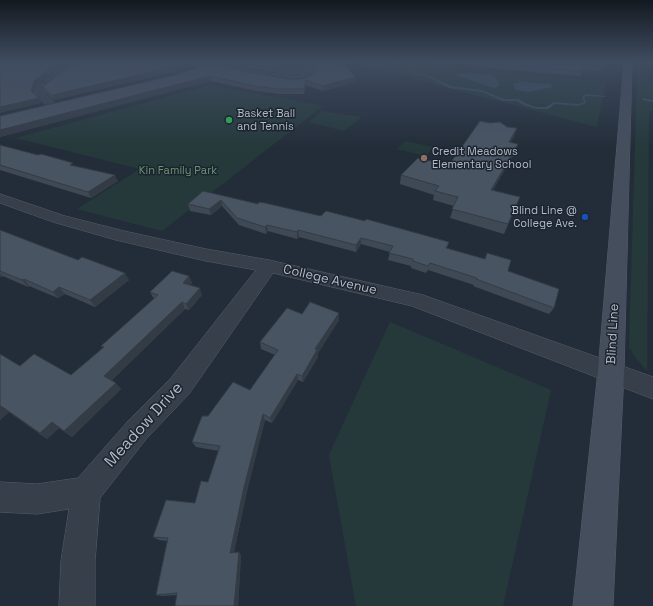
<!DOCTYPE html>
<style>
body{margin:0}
canvas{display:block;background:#232d3a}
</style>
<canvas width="653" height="606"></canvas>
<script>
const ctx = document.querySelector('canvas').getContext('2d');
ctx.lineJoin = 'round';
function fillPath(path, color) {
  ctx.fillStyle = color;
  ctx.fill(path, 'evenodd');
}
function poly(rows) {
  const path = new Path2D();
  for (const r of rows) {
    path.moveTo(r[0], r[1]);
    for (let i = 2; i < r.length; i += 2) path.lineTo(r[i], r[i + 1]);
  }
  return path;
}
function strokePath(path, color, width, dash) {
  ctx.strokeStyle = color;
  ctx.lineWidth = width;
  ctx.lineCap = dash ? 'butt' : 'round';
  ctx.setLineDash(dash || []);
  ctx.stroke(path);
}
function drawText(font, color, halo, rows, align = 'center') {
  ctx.font = font + ' "Space Grotesk",sans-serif';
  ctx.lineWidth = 3;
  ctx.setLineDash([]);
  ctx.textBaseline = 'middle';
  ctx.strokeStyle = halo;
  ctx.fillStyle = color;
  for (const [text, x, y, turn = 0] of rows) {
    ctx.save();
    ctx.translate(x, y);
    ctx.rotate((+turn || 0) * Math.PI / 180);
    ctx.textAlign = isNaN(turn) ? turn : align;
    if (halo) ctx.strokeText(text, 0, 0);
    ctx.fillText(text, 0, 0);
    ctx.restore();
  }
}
const green = poly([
 [355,62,426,62,425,63,468,72,606,81,597,127,372,68],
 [462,73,491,75,498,80,499,86,495,88,484,85,455,75],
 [639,62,645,62,648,82,653,83,653,111,649,111,647,371,636,358,629,347,637,80],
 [210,85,323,106,162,231,77,209,140,169,16,138],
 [322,111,362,117,344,131,309,122],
 [405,141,433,147,426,156,397,149],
 [390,322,551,390,503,606,356,606,329,455]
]);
const water = poly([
 [462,73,491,75,498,80,499,86,495,88,484,85,455,75],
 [520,82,549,84,553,87,529,92,515,90,513,84]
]);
const stream = poly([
 [392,62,394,62,408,67,417,73,430,76,451,86,482,90,504,99,519,99,525,103,536,107,546,107,554,102,578,104,584,102,582,97,586,94,606,96,605,97,587,96,584,97,586,103,578,106,555,104,548,109,536,109,523,105,517,101,503,101,482,92,449,88,428,77,415,74,406,67,392,62],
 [643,98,653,100,653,102,642,100,643,98]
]);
const street = poly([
 [81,62,91,62,62,76,44,90,45,94,57,105,55,107,49,107,37,97,35,95,37,87,56,72,81,62],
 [185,62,201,62,273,74,287,70,298,69,312,71,315,75,307,81,293,83,189,64,185,62],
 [298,73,306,75,293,77,283,76,298,73],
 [512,62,541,62,590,66,594,65,594,62,602,62,602,67,601,69,590,70,516,64,512,62],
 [0,194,65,216,124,231,206,249,269,260,423,295,653,377,653,399,412,306,273,273,189,394,147,438,100,498,95,561,95,606,59,606,61,561,69,509,37,514,0,512,0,482,37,484,78,478,129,420,171,378,256,270,206,261,116,240,53,222,0,203,0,194]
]);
const secondary = poly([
 [624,62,632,62,624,371,613,606,573,606,598,371,624,62]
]);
const wall = poly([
 [212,62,332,62,355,82,323,91,306,85,304,94,279,94,256,91,211,81,0,137,0,116,179,74,292,80,307,78,314,72,312,70,298,68,287,69,273,72],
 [454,62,526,62,582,71,580,76,481,67],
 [557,62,581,62,580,64],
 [190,66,174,72,54,100,46,93,44,88],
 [514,137,510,142,518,144,515,152,493,190,520,197,504,234,450,218,454,206,433,200,434,195,400,184,401,175,449,165],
 [0,145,74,166,118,181,91,198,0,170],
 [203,191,258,204,449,242,447,248,508,271,554,308,549,314,473,286,474,285,428,270,426,273,411,268,411,266,388,260,390,252,361,244,356,252,299,237,297,239,268,231,266,234,239,225,222,206,211,215,190,211,188,204],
 [0,230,129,280,95,307,65,294,58,298,29,286,28,287,3,276,2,277,0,276],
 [189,276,192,283,190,285,202,295,189,310,185,309,112,380,121,389,72,437,59,428,47,439,9,412,0,420,0,354,20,366,71,375,103,348,101,346,154,299,150,292],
 [302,314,339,320,318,353,318,357,303,382,298,380,272,423,265,420,247,491,234,552,241,555,238,606,175,606,177,595,162,596,156,595,167,541,159,540,153,537,195,503,208,482,219,451,196,447,192,442,208,416,250,390,275,355,261,349,260,342]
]);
const shadedWall = poly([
 [65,62,78,62,55,71,36,86,34,96,31,91,34,81,53,66],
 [187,62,190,62,190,66,174,72,54,100,52,95],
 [298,63,298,68,287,69,273,72,272,68,286,64],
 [210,76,211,81,0,137,0,130],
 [355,77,355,82,323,91,323,86],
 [306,80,306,85,304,94,304,89],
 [39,98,42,103,0,113,0,107],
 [517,128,514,137,506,150,509,142],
 [518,144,515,152,488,199,491,190],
 [115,175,118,181,91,198,88,192],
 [221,200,222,206,211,215,209,209],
 [267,225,268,231,266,234,265,227],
 [298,230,299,237,297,239,297,232],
 [361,238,361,244,356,252,356,245],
 [0,273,3,276,2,277,0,275],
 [125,273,129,280,95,307,90,300],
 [189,276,192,283,185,290,183,283],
 [24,279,29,286,28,287,22,280],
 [59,287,65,294,58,298,53,292],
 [200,288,202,295,189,310,186,304],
 [182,302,185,309,110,382,104,376],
 [339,313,339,320,318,353,318,357,303,382,302,376,315,349],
 [297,374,298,380,272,423,270,418],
 [116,383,121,389,72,437,64,431],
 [0,406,1,406,9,412,0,420],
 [263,414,265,420,247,491,233,556,230,553,244,487],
 [52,422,59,428,47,439,40,433],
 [239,552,241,555,238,606,234,606]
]);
const building = poly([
 [0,62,65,62,53,66,34,81,31,91,39,98,0,107,0,62],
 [83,62,188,62,172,67,52,95,44,88,43,86,61,73,83,62],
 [236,62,332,62,346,65,355,77,323,86,306,80,304,89,278,89,255,86,210,76,0,130,0,116,179,74,206,64,292,80,307,78,316,71,312,65,298,63,286,64,272,68,236,62],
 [478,62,526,62,580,66,582,71,478,62],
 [480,121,490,123,500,122,507,127,517,128,509,142,518,144,491,190,520,197,508,224,452,209,458,197,435,191,439,186,401,175,418,158,449,165,480,121],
 [0,145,38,155,41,154,73,163,70,165,115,175,88,192,0,165,0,145],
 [203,191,258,204,259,202,265,203,321,216,326,211,365,221,366,219,449,242,446,248,485,259,487,253,511,260,508,271,559,289,554,308,476,279,477,278,430,263,428,266,413,261,413,259,389,253,393,246,361,238,356,245,298,230,297,232,267,225,265,227,237,218,221,200,209,209,188,204,203,191],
 [0,230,78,260,82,257,125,273,90,300,59,287,53,292,24,279,22,280,0,271,0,230],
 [172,271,189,276,183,283,200,288,186,304,182,302,104,376,116,383,64,431,52,422,40,433,1,406,0,406,0,354,20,366,34,354,71,375,104,347,101,346,158,295,150,292,172,271],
 [310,302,339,313,315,349,317,350,302,376,297,374,270,418,263,414,244,487,230,553,239,552,234,606,175,606,177,593,156,595,168,538,153,537,166,500,195,503,201,481,208,482,220,446,192,442,202,416,208,416,233,382,250,390,278,350,260,342,287,308,302,314,310,302]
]);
const markers = [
 [229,120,4,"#2e9e5b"],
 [424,158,4,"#8d6e63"],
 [585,217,4,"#1a4fb4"]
];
const farPoinames = [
 ["Basket Ball",237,114],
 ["and Tennis",237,127],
 ["Credit Meadows",432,152],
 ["Elementary School",432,165],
 ["Blind Line @",577,211,"right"],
 ["College Ave.",577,224,"right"]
];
const farParknames = [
 ["Kin Family Park",178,171]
];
const streetNames = [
 ["College Avenue",330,280,13],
 ["Blind Line",613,334,-87]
];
const nearStreetnames = [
 ["Meadow Drive",144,425,-48]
];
fillPath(green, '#25393b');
fillPath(water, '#394b63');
fillPath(stream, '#394b63');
strokePath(street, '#555d68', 1);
strokePath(secondary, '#555d68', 1);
fillPath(street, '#373f4a');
fillPath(secondary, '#454e5d');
fillPath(wall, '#3f4855');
fillPath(shadedWall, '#333b45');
fillPath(building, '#495463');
strokePath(building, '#333b45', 1);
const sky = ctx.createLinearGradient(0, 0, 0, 147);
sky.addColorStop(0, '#131920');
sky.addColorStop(0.42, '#3f4c60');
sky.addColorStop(1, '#3f4c6000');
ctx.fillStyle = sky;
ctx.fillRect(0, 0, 653, 147);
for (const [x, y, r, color] of markers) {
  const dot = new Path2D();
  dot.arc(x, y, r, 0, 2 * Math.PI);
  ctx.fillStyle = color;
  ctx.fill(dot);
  strokePath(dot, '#1c242f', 1.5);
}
drawText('11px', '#b2bac6', '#1c242f', farPoinames, 'left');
drawText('11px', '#6a9673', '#1c242f', farParknames);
drawText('13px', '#b2bac6', '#1c242f', streetNames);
drawText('16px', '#b2bac6', '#1c242f', nearStreetnames);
</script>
